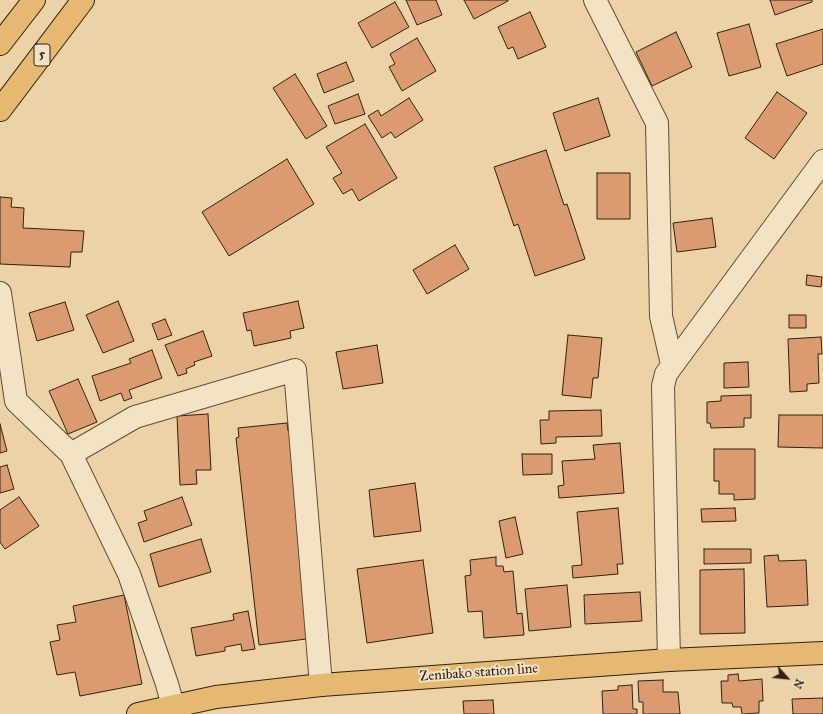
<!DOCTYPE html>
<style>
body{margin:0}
#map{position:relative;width:823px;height:714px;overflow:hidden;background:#edd2a5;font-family:"IM FELL Great Primer",serif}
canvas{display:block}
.north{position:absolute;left:767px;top:658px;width:40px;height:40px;-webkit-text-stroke:3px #f3e2c4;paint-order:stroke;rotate:117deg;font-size:11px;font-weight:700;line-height:16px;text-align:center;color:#322114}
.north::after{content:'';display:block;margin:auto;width:14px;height:18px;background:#322114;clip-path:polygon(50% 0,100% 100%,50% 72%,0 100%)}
</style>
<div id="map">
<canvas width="823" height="714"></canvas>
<div class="north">N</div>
</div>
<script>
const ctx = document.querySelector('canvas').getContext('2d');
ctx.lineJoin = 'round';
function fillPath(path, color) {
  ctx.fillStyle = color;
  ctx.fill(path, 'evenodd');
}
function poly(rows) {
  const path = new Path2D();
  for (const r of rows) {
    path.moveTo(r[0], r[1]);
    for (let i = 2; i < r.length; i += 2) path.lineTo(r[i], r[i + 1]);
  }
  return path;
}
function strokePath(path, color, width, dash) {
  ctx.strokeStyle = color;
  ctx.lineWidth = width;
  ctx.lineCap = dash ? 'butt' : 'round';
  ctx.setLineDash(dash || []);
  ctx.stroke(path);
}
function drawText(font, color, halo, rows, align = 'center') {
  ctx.font = font + ' "IM FELL Great Primer",serif';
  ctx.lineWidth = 4;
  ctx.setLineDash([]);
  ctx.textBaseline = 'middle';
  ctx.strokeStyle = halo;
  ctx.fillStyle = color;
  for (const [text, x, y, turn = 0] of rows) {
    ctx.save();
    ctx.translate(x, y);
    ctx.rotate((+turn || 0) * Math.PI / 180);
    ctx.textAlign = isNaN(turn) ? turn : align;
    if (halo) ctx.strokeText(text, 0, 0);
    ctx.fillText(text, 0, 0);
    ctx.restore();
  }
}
const building = poly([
 [406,0,436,0,442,15,417,25,406,0],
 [464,0,508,0,508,1,474,19,464,0],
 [770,0,812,0,812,2,775,15,770,0],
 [395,2,409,27,372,48,358,23,395,2],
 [530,12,546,47,518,59,513,47,508,49,498,27,530,12],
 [749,24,761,67,729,76,717,33,749,24],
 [823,29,823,64,787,76,776,44,823,29],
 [676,32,692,67,652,86,636,52,676,32],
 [417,38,436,71,402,91,389,67,395,64,390,54,417,38],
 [346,62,354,81,324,93,317,74,346,62],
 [295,74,327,126,306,139,273,88,295,74],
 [777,92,807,113,774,159,745,138,777,92],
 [358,94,365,114,335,124,328,106,358,94],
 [409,98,423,120,395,138,391,132,382,138,368,116,378,110,381,116,409,98],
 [598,98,610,136,565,151,553,113,598,98],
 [365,124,397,178,359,201,352,189,343,194,333,178,342,173,326,147,365,124],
 [546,150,564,205,567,204,585,259,535,276,518,224,514,226,494,167,546,150],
 [287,159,314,204,229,256,202,212,287,159],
 [597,173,630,173,630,219,597,219,597,173],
 [0,197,12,198,11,207,24,208,23,228,84,231,82,252,71,252,70,267,0,264,0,197],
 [712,218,716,247,677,252,673,223,712,218],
 [455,245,469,269,427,294,413,270,455,245],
 [807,275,822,277,821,287,806,285,807,275],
 [118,301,134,341,103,353,86,315,118,301],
 [298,301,304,328,290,331,291,338,254,346,251,330,247,331,243,313,298,301],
 [65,302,74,330,37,341,29,313,65,302],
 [789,315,806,315,806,328,789,328,789,315],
 [165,319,172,335,158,340,152,324,165,319],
 [203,331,212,356,194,362,195,365,186,369,187,373,178,376,165,345,203,331],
 [568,335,602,338,598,378,593,378,591,398,562,395,568,335],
 [821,337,822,354,818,354,819,383,807,384,807,391,790,392,788,339,821,337],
 [377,345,383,383,343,389,336,352,377,345],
 [152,350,162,378,129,390,132,398,124,401,121,393,100,401,92,376,131,363,129,359,152,350],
 [748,362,749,387,724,388,724,363,748,362],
 [78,379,97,422,68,434,49,391,78,379],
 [751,395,751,418,744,418,744,427,711,428,710,423,707,423,707,402,721,401,721,396,751,395],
 [601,410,602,436,556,437,556,443,541,444,540,420,549,420,549,411,601,410],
 [208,414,211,470,196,470,197,484,180,485,177,416,208,414],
 [779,415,823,415,823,448,778,447,779,415],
 [287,423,288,431,292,431,314,638,259,645,236,438,239,437,238,428,287,423],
 [0,424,7,451,0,453,0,424],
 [620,443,624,493,559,498,558,486,564,485,562,461,595,459,593,445,620,443],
 [714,449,755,449,755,499,734,500,734,494,719,494,719,481,714,481,714,449],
 [522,454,552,454,552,474,523,475,522,454],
 [7,465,14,489,0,493,0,467,7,465],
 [415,483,421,531,374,537,369,490,415,483],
 [19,497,39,526,5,549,0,542,0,510,19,497],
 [182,497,192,525,144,542,138,523,147,520,144,511,182,497],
 [618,508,623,564,617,564,618,574,573,578,572,566,582,565,577,512,618,508],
 [735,508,736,521,702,522,701,509,735,508],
 [515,517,523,554,506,558,499,521,515,517],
 [201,539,211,572,159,587,150,554,201,539],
 [704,549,751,549,751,563,704,564,704,549],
 [778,555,779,561,806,560,808,605,767,607,764,556,778,555],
 [496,557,496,566,503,566,504,572,513,571,517,614,522,613,524,635,484,638,482,611,468,612,465,576,471,575,470,560,496,557],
 [423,560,433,633,367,643,357,569,423,560],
 [744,569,745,633,700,634,700,570,744,569],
 [567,585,571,627,529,631,525,589,567,585],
 [640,592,642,621,585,624,584,595,640,592],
 [124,595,142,684,80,696,75,672,57,675,50,642,60,640,57,625,76,622,73,606,124,595],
 [248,611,255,649,242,651,241,644,225,647,225,651,196,656,191,628,234,620,233,614,248,611],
 [738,674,739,681,762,679,763,701,759,701,759,713,742,714,741,707,733,707,732,703,722,703,721,681,728,681,728,675,738,674],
 [663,680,663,692,678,692,680,714,643,714,643,702,639,702,638,681,663,680],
 [632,685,633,709,637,709,637,714,603,714,602,691,618,690,618,686,632,685],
 [823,698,823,714,793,714,792,699,823,698],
 [493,700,494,714,464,714,463,701,493,700]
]);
const minor = poly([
 [595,0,657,123,661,316,672,364],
 [0,293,16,401,71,454,129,574,167,684,173,706],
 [71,454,135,417,295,370,321,685],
 [669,660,663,386,666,374,823,161]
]);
const major = poly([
 [138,714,216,697,321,685,669,660,823,653]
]);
const highway = poly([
 [0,44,34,0],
 [0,110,83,0]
]);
const shields = [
 [42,55,16]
];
const shieldNames = [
 ["5",42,55]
];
const streetNames = [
 ["Zenibako station line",479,673,-4]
];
fillPath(building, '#db9b71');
strokePath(building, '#322114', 1);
strokePath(minor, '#614d38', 24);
strokePath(major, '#322114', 24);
strokePath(highway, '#322114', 24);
strokePath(minor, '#f3e2c4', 22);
strokePath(major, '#e6b972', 22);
strokePath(highway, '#e6b972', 22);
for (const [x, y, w] of shields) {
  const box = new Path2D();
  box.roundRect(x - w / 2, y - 11, w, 22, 3);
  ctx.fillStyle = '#f3e2c4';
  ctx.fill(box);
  strokePath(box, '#322114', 1);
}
drawText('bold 13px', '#322114', null, shieldNames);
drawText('14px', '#322114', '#f3e2c4', streetNames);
</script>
